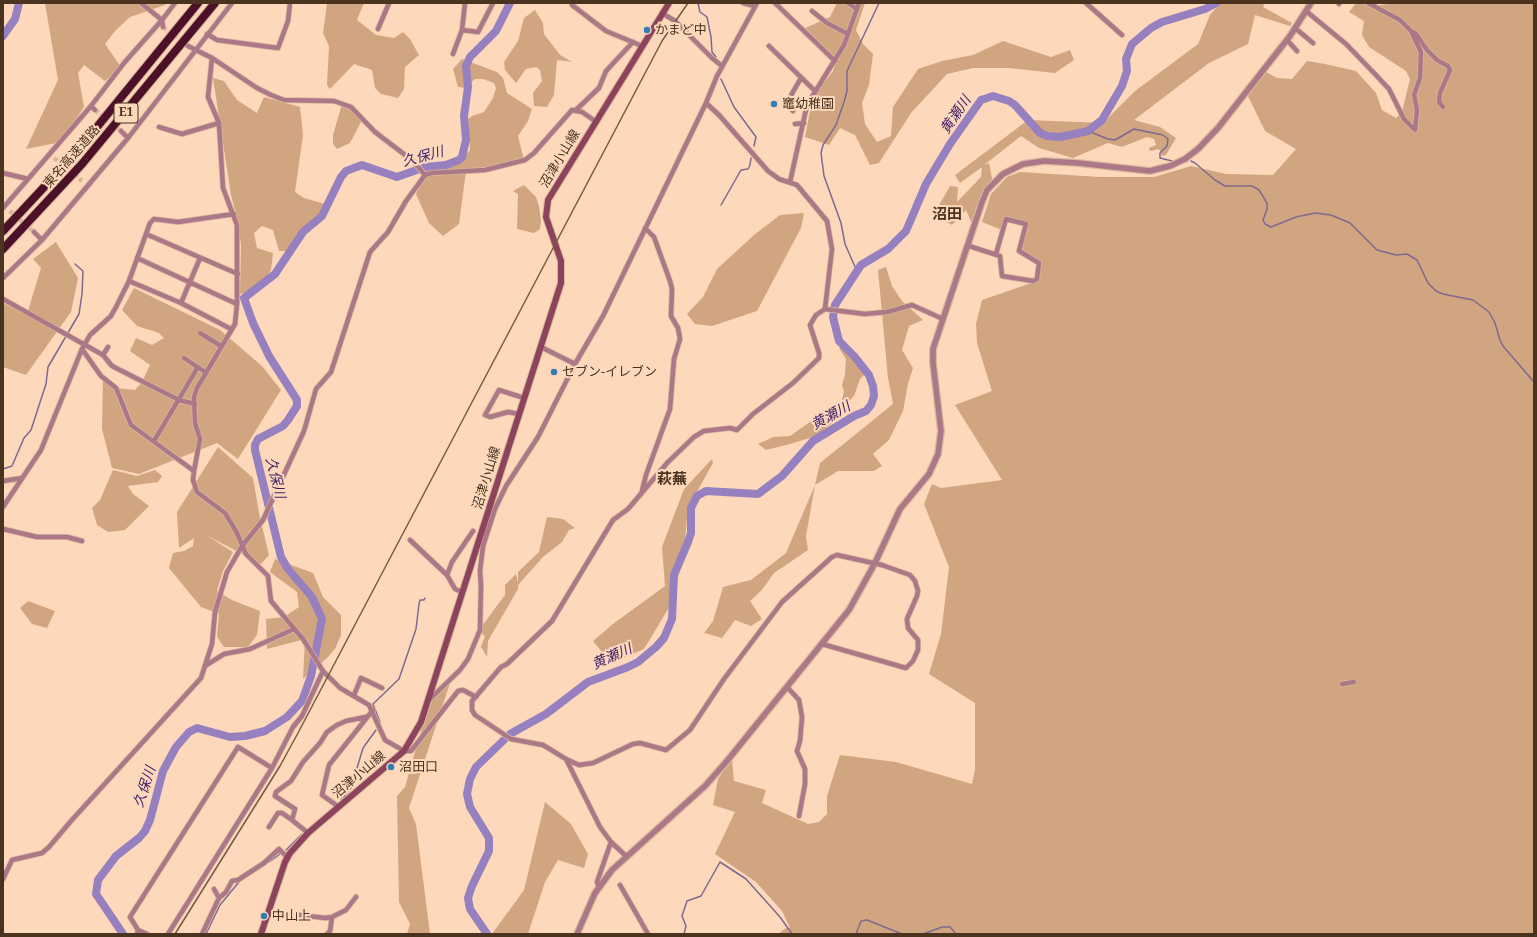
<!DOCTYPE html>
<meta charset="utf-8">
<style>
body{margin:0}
#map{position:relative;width:1537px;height:937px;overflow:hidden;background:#fdd8bb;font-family:"Noto Serif",serif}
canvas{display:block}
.frame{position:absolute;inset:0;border:4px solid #4a331f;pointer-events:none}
</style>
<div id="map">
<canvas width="1537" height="937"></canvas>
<div class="frame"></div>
</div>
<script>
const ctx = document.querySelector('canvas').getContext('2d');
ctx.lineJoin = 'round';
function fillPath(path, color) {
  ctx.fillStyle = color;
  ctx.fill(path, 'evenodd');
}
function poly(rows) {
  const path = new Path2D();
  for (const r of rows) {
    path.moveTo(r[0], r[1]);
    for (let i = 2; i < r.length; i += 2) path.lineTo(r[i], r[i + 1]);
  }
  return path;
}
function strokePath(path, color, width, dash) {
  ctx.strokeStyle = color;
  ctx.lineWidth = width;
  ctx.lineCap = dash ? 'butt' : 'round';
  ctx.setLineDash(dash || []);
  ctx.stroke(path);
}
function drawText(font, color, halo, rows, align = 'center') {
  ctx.font = font + ' "Noto Serif","Noto Sans JP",serif';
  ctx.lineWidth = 4;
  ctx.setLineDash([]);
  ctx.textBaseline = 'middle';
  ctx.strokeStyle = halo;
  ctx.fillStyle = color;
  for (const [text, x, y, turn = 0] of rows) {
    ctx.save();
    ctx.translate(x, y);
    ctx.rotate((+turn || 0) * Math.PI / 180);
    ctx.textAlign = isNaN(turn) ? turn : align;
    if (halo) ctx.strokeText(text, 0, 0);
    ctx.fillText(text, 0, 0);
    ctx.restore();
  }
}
const green = poly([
 [45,3,167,3,165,5,130,17,116,30,105,44,121,67,105,81,84,65,78,73,84,107,61,142,26,149,58,80],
 [327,3,364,3,357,20,376,35,394,38,403,32,410,39,419,55,405,67,404,89,398,98,381,94,375,88,372,70,354,64,330,89,327,85,329,46,323,33],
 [837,3,865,3,856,30,863,44,873,54,869,85,862,103,865,124,877,142,891,136,893,107,918,69,942,61,973,55,1003,41,1051,57,1070,50,1074,60,1055,73,1009,68,973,68,947,74,911,113,879,163,870,165,855,135,840,128,829,145,805,137,813,96,833,71,836,60,803,29,830,17],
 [1220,3,1265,3,1263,7,1292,23,1290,26,1255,15,1248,44,1209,63,1134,120,1160,127,1176,138,1166,155,1162,156,1159,149,1150,151,1149,148,1156,145,1154,139,1147,137,1122,147,1108,143,1073,158,1039,148,1021,136,984,165,989,163,992,178,991,186,984,190,972,224,966,210,952,225,934,214,950,186,958,187,957,202,981,177,982,167,960,183,955,175,1028,120,1103,123,1135,91,1198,44,1210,15],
 [1356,3,1374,6,1395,3,1534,3,1534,934,778,934,786,928,790,928,782,911,756,882,715,854,735,812,713,805,718,779,732,758,734,781,766,790,762,803,808,824,819,822,827,814,827,796,840,755,896,762,972,784,975,770,975,703,929,674,941,634,949,567,924,504,932,484,941,488,1002,480,955,405,992,391,977,343,976,324,982,300,1037,281,1039,263,1019,251,1026,224,1006,219,1002,230,982,222,991,194,1007,177,1020,172,1100,177,1154,177,1191,166,1226,174,1273,175,1296,149,1265,131,1246,92,1266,72,1277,78,1292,79,1307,61,1325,64,1356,71,1376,93,1382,110,1396,118,1402,112,1410,79,1406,71,1369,47,1362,35,1364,21,1349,12],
 [535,10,543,23,544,34,560,55,572,62,557,60,554,95,547,107,534,106,533,93,542,81,540,70,536,67,526,69,516,83,505,70,504,62,518,41,524,18],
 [462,59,497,72,503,78,507,93,532,109,528,121,518,136,524,160,466,171,459,224,443,236,429,223,416,194,427,170,462,159,470,150,468,119,472,116,484,112,493,98,496,88,494,83,483,79,475,79,465,88,458,87,453,69],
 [213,78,224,81,237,100,257,113,264,97,300,107,303,135,295,192,304,198,325,204,325,211,288,251,279,251,273,230,262,226,254,233,257,248,273,253,271,270,258,289,240,294,241,245,236,214,231,195],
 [342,104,351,107,362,120,350,143,337,149,333,144,333,135],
 [524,185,536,197,539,206,541,221,540,229,534,233,517,229,518,194,513,191],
 [804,213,801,228,757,311,712,326,695,324,687,314,703,297,717,269,754,235,780,215],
 [56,242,78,278,71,312,26,375,3,367,3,303,27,314,41,268,33,259],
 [886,267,892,286,902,301,923,320,909,326,902,350,913,368,908,384,903,411,889,440,873,454,882,466,874,471,838,471,815,485,806,536,808,550,774,573,762,590,750,601,762,619,751,626,735,620,722,638,704,633,713,621,723,587,751,580,786,553,815,485,820,463,893,404,888,378,878,270],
 [134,288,220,330,262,366,281,390,238,459,217,443,139,474,112,468,102,429,103,376,116,388,135,390,142,382,150,365,130,351,136,338,152,345,164,338,159,333,137,326,122,310],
 [844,346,856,358,864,371,864,375,860,379,854,396,838,412,834,422,816,436,790,444,766,450,758,444,773,437,790,436,827,410,833,411,841,404,844,392,842,385,845,375,846,359,839,348],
 [218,447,253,478,260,518,269,555,261,564,206,535,233,552,223,571,217,591,232,600,260,611,257,635,248,647,224,647,217,637,219,614,201,607,169,568,173,553,184,551,193,546,194,538,179,548,177,512],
 [712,459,713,463,688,508,685,540,676,569,673,601,644,649,611,663,593,641,613,624,665,586,662,547,684,489],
 [113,470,137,476,155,470,162,476,158,482,128,486,133,494,149,506,125,530,108,532,97,525,92,508,100,500],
 [547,517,563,519,575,528,569,530,562,542,543,557,518,585,518,589,488,641,487,657,481,647,485,636,481,633,482,626,505,595,505,585,516,574,518,583,518,572,539,552],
 [275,559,313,573,323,597,341,615,341,635,335,649,327,658,303,679,305,639,267,649,266,619,284,617,299,607,297,592,270,572],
 [28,601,55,611,47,628,32,624,20,608],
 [450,683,409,808,416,824,430,934,407,934,410,924,399,902,397,796,405,787,430,699],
 [545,802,571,824,588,854,584,868,558,860,545,882,528,934,492,934,524,890]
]);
const stream = poly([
 [698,3,700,12,707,17,711,37,712,52,716,57],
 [721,79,734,107,756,137,754,146],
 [1088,131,1108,139,1115,140,1134,129,1163,135,1168,139,1167,146,1160,153,1160,158,1172,161],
 [1191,161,1195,163,1215,180,1225,186,1252,186,1259,190,1267,203,1267,209,1263,220,1265,224,1271,227,1296,217,1315,213,1331,215,1350,223,1377,250,1396,255,1407,254,1417,260,1428,283,1436,291,1443,294,1473,300,1489,312,1495,323,1500,340,1503,346,1534,382],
 [721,205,741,170,748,169,750,165,751,158],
 [856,269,845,244,841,223,824,176,821,153,823,145,836,125,844,102,847,91,847,71,879,3],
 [3,469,12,466,24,438,31,430,46,384,48,367,79,314,82,294,83,271,75,264],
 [380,722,373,704,399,679,416,629,419,604,420,600,424,600,425,598],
 [341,800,351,788,363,748,376,730],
 [319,820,330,811],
 [286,850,302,834],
 [269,862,280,854],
 [206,934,220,905,239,882],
 [684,934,686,926,682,916,687,901,701,896,720,862,746,879,780,917,792,934],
 [856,934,861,921,867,920,902,934],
 [923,934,942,927,950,927,956,934],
 [1049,934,1064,934]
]);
const river = poly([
 [3,36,15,19,19,3],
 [123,934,96,894,98,880,116,856,139,838,145,831,150,820,163,771,176,747,189,732,197,728,230,737,245,736,265,731,287,717,302,701,311,676,322,619,312,597,288,569,281,557,255,450,255,445,258,439,283,426,288,420,297,406,297,400,269,356,253,323,244,298,275,274,303,232,322,216,341,177,346,171,362,165,397,177,425,167,446,165,459,160,462,157,466,140,464,116,468,87,466,66,470,57,496,31,510,3],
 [487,934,470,909,468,898,472,886,489,851,489,838,470,807,467,794,470,779,476,767,510,734,546,714,588,682,628,667,638,662,656,647,664,638,672,619,674,575,688,542,691,533,691,508,697,496,706,491,758,494,782,476,813,441,854,416,866,411,871,405,874,396,873,386,869,375,854,356,839,341,833,317,835,305,861,265,888,249,906,231,926,184,950,144,981,100,993,96,1009,101,1015,105,1040,133,1047,136,1060,137,1088,131,1102,120,1122,86,1127,71,1126,59,1132,44,1151,28,1162,22,1205,9,1216,3]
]);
const minorTunnel = poly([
 [163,27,184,43],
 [95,110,121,131],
 [54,158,82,181],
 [10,211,34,232]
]);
const minor = poly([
 [141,3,162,20,163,27],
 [572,3,572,5,606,31,642,46],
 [743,3,755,6],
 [775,3,835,61],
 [848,3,857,9],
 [1086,3,1122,35],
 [1338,3,1339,4],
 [1368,3,1400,20,1411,31,1416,34,1427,50,1437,60,1448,66,1450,70,1440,93,1439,102,1443,107],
 [812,11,827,23,848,34],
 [1306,11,1346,44,1374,73,1389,89,1404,119,1415,130,1417,110,1414,95,1420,78,1421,52,1411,31],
 [662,13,675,21,712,58,722,66],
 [1295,28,1313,43],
 [378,29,389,3],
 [462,30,478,32,493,3],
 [207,34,217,40,278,48,288,21,290,3],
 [1287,40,1297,51],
 [188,46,212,58,257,88,271,95,284,100,334,101,351,107,375,132,413,161,425,175],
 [769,46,815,91],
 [453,54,462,30,465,3],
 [706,103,719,115,768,171,779,179,797,185,827,221,832,249,825,309],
 [91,106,95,110],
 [576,110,599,88,606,71,633,42],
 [793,111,786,104,801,78],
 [795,124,804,123],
 [159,127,182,134,219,123],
 [121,131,128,138],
 [3,173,28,179],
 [790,182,807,105,844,45,859,3],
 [3,208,91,106,124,63,162,20,175,3],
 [34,232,42,240],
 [146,234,238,274],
 [969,246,1000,256,1002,276,1033,281,1037,279,1039,263,1019,251,1026,224,1006,219,996,254],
 [137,258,237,304],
 [3,278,42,240,128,138,232,3],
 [129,281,181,303,231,329],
 [3,299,103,355,112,366,179,400,195,404],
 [181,303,200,258],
 [200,333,221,346],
 [541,347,575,364],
 [82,349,101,376,116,388,131,425,194,471,193,480,197,492,225,513,236,531,246,554,268,576,271,601,303,639,323,671,340,688,369,705,385,740,404,751,411,751,458,691,463,690,476,697],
 [103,355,108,347],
 [184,358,205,372],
 [519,414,508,412,490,417,485,415,499,390,524,398],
 [154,441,198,367],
 [194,471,200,439,195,423,194,397,197,388,235,324,237,304,237,225,223,188,219,123,208,97,212,58],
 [3,481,22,478],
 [642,491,646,475,670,409,674,359,680,339,678,328,671,316,672,289,670,281,654,237,645,228],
 [3,507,41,450,82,349,90,335,111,316,116,307,129,281,150,223,154,219,178,222,234,214],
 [3,529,37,537,67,537,82,541],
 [410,540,447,575,455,589,462,592],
 [447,575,452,562,473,531],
 [822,644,906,668,913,661,918,650,918,640,908,628,907,619,917,596,918,591,915,581,910,575,882,565,837,555,832,557,782,602,724,679,690,730,666,750,640,743,633,744,593,763,579,765,566,759,543,745,511,739,475,715,472,710,472,701,501,667,507,664,552,621,613,520,628,509,668,462,694,437,704,431,730,428,737,430,753,414,793,383,819,358,819,353,810,325,816,315,825,309,865,314,887,312,912,305,943,319],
 [205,666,224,654,250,649,294,629],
 [1342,684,1354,682],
 [787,687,799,700,802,717,800,741,797,751,805,769,805,784,799,816],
 [354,695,361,678,382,688],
 [429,700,460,670,468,659,480,630,481,586,480,571,483,546,495,509,506,486,538,437,575,364,603,316,706,103,717,76,757,3],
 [566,759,600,827,611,842,626,856],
 [339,807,322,795,329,765,373,710],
 [269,827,278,813,282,813,292,820],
 [308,833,292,820,295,809,275,796,276,792,291,781,303,762,320,743,327,732,337,725,346,721,366,717],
 [3,879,12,860,42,853,49,847,71,821,201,678,212,644,215,612,227,572,242,546,263,520,304,431,316,389,331,372,370,252,388,232,406,201,420,182,425,175,431,173,485,170,525,160,534,153,572,110,582,112,595,121],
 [620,885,648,934],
 [599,887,597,882,611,842],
 [219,898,226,892,232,881,238,880,264,863,279,849,287,857],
 [267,915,291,914,325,918,332,917,346,910,356,897],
 [138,930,147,934],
 [137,934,138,930,130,917,238,747,272,768],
 [168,934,272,768,293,727,302,716,323,671],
 [202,934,219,898,214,889],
 [327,934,330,931,332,917]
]);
const tertiary = poly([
 [577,934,595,893,612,870,705,786,727,761,849,610,875,563,900,509,929,474,938,454,941,431,933,363,933,349,982,202,987,190,1003,174,1023,164,1044,161,1078,163,1150,171,1170,166,1185,159,1198,149,1218,128,1290,36,1311,3]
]);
const secondary = poly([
 [261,934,285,862,290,853,308,833,404,751,421,722,561,283,561,261,546,217,548,200,669,3]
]);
const motorway = poly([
 [3,231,75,154,198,3],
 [3,249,82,164,215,3]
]);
const rail = poly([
 [175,934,280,766,298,733,662,41,688,3]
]);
const markers = [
 [647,30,4,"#2f7fb1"],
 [774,104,4,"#2f7fb1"],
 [554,372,4,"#2f7fb1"],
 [391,767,4,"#2f7fb1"],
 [264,916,4,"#2f7fb1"]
];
const shields = [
 [126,113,24]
];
const shieldNames = [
 ["E1",126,113]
];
const poiNames = [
 ["かまど中",655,30],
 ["竈幼稚園",782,104],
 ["セブン-イレブン",562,372],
 ["沼田口",399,767],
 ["中山上",272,916]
];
const streetNames = [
 ["東名高速道路",72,157,-49],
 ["沼津小山線",560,159,-59],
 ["沼津小山線",487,478,-73],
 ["沼津小山線",359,775,-40]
];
const waterNames = [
 ["黄瀬川",956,115,-56],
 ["久保川",423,157,-15],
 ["黄瀬川",831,416,-29],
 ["久保川",275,478,76],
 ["黄瀬川",612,657,-24],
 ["久保川",145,787,-72]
];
const quarterNames = [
 ["沼田",947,215],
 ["萩蕪",672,480]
];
fillPath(green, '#d2a581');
strokePath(stream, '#7f698f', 1.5);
strokePath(river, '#9680bf', 8);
strokePath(minorTunnel, '#d9b79c', 4.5, [4.5, 2]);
strokePath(minor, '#d9b79c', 6);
strokePath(tertiary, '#d9b79c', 8);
strokePath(secondary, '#d9b79c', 8);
strokePath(motorway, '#d9b79c', 10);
strokePath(minor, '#ac7787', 4.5);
strokePath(tertiary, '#ac7787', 5.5);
strokePath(secondary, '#8e435d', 6);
strokePath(motorway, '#4d1029', 8);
strokePath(rail, '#755b45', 1.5);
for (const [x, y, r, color] of markers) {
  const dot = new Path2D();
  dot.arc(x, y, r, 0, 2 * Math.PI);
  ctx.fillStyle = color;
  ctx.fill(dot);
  strokePath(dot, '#fdd8bb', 1.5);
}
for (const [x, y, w] of shields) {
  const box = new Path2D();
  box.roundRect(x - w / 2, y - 10, w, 20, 3);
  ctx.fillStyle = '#fdd8bb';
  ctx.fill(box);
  strokePath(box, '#4a331f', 1);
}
drawText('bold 12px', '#4a331f', null, shieldNames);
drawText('13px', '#4a331f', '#fdd8bb', poiNames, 'left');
drawText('13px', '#4a331f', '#fdd8bb', streetNames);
drawText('italic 14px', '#3e1d68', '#fdd8bb', waterNames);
drawText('bold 15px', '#4a331f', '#fdd8bb', quarterNames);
</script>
